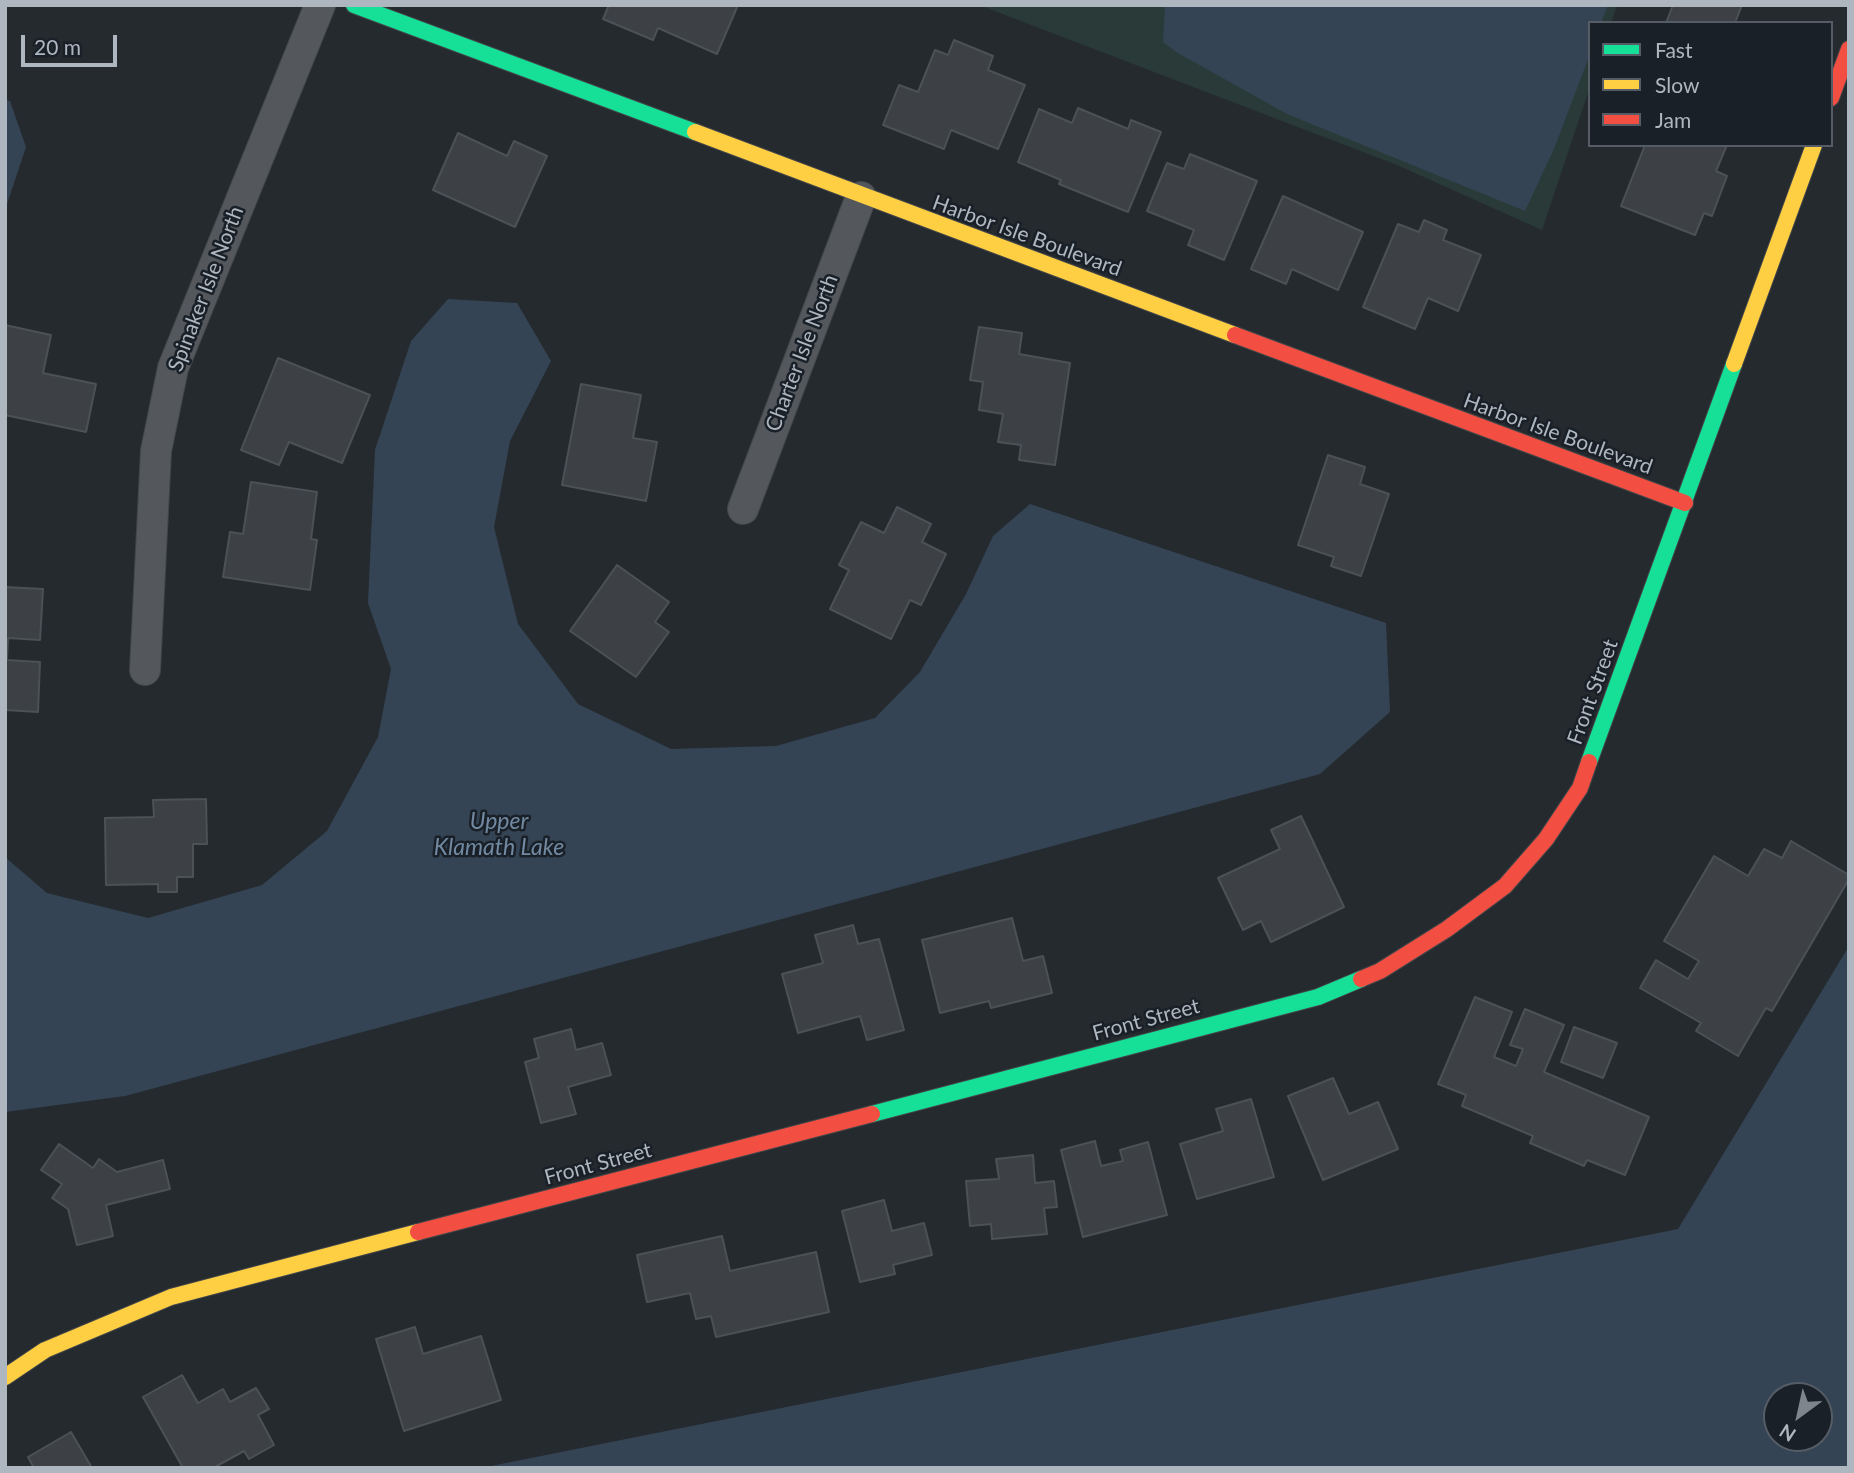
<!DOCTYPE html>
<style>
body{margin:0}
#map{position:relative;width:1854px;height:1473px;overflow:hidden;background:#252a2e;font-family:Lato,sans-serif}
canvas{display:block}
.frame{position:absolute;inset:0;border:7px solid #aeb6c0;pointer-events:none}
.legend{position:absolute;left:1588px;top:21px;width:245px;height:126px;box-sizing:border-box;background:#1a2028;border:2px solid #555c65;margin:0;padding:9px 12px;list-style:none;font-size:21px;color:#aeb6c0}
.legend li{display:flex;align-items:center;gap:14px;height:35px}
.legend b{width:35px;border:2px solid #555c65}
.north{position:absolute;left:1763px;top:1382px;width:70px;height:70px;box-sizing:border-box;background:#1a2028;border:2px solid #555c65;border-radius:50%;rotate:213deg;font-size:19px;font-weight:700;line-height:28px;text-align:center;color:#aeb6c0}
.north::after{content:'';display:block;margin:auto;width:24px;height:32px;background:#7e858d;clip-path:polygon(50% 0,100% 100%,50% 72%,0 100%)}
.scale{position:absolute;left:21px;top:35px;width:96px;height:32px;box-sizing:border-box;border:4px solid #aeb6c0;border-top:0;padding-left:9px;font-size:21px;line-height:24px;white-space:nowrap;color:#aeb6c0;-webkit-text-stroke:5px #1a2028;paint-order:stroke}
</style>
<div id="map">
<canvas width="1854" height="1473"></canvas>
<div class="frame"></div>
<ul class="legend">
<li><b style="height:9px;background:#16e098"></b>Fast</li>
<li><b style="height:9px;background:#ffcf43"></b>Slow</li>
<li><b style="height:9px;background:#f24e42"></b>Jam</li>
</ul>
<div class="north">N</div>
<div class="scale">20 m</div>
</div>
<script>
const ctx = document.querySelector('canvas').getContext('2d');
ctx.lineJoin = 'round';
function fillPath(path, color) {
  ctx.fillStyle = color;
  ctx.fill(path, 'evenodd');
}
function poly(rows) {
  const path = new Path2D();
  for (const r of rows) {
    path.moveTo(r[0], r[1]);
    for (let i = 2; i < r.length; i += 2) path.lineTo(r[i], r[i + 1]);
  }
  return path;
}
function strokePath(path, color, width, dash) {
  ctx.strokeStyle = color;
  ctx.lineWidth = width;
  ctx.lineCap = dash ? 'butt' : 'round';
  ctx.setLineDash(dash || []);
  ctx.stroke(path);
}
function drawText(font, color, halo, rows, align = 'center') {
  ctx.font = font + ' Lato,sans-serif';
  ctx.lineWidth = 5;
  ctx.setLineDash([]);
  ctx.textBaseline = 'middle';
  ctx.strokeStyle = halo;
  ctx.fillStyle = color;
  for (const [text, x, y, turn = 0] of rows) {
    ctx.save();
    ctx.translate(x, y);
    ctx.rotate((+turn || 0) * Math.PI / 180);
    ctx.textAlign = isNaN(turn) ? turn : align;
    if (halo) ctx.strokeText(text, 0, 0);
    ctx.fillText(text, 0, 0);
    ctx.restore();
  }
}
const green = poly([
 [979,5,1617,5,1611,23,1590,23,1590,87,1542,230,1397,165]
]);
const water = poly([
 [1165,5,1608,5,1601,23,1590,23,1590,54,1554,149,1525,211,1287,114,1176,52,1163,42],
 [5,100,10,101,26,147,5,210],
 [448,299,517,303,551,361,510,441,494,527,518,624,578,704,671,749,776,746,875,718,920,672,966,594,993,536,1030,504,1386,623,1390,712,1320,774,125,1096,5,1112,5,857,47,893,148,918,262,885,327,831,378,737,391,669,368,603,375,450,411,341],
 [1849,946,1849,1468,481,1468,1678,1229],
 [1777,1396,1819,1396,1819,1438,1777,1438]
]);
const building = poly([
 [609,5,738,5,717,54,658,28,653,40,603,19,609,5],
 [1673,5,1742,5,1735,23,1666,23,1673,5],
 [954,40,993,56,988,70,1025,85,998,149,951,130,944,149,883,125,899,85,918,92,935,50,948,55,954,40],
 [1078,108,1128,129,1131,120,1161,132,1128,212,1059,184,1061,180,1018,162,1039,109,1072,123,1078,108],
 [458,133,507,156,514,141,547,156,515,227,433,190,458,133],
 [1645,145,1727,145,1716,171,1727,176,1712,216,1704,213,1695,235,1621,206,1645,145],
 [1190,154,1257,181,1224,260,1188,245,1194,230,1147,211,1167,163,1184,169,1190,154],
 [1283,196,1363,232,1338,290,1292,269,1286,284,1251,269,1283,196],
 [1424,220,1447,230,1443,240,1481,255,1458,311,1428,298,1415,329,1363,307,1398,224,1419,232,1424,220],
 [5,325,51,335,43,373,96,384,86,432,5,415,5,325],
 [979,327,1022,333,1019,354,1070,363,1055,465,1019,460,1021,445,998,442,1003,414,979,410,983,382,970,380,979,327],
 [278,358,370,395,342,463,289,442,279,465,241,450,278,358],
 [581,384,641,395,633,438,657,442,646,501,562,485,581,384],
 [1328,455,1365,467,1360,484,1389,494,1361,576,1331,566,1334,557,1298,545,1328,455],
 [251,482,317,492,311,539,317,540,310,590,223,577,230,532,243,534,251,482],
 [897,507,931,524,922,542,946,554,921,605,910,600,891,639,830,609,849,570,839,565,861,522,884,533,897,507],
 [617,565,669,602,655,622,669,632,636,677,570,631,617,565],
 [5,587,43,589,40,640,8,638,7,660,40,662,38,712,5,710,5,587],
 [206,799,207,844,193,844,193,877,177,877,177,892,158,892,158,884,106,885,105,818,154,817,153,800,206,799],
 [1301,816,1344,907,1271,942,1261,921,1243,930,1218,878,1280,849,1271,830,1301,816],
 [1791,841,1849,875,1849,879,1772,1011,1766,1008,1738,1056,1696,1031,1701,1023,1640,988,1656,960,1688,979,1699,961,1664,941,1714,856,1748,876,1764,849,1782,858,1791,841],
 [1012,918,1023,961,1043,956,1052,993,991,1008,989,1001,940,1013,922,940,1012,918],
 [853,925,858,944,879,939,904,1030,867,1040,860,1016,798,1033,782,974,823,963,815,935,853,925],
 [1475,997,1512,1012,1494,1057,1516,1066,1523,1049,1510,1045,1525,1009,1564,1025,1544,1072,1649,1117,1625,1175,1587,1160,1584,1166,1530,1143,1533,1136,1462,1106,1466,1095,1438,1084,1475,997],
 [1574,1027,1617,1043,1603,1078,1561,1062,1574,1027],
 [571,1029,576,1050,602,1043,611,1075,568,1087,576,1114,541,1123,525,1062,539,1058,534,1039,571,1029],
 [1333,1078,1349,1114,1378,1102,1398,1149,1323,1180,1288,1096,1333,1078],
 [1251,1099,1274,1177,1197,1199,1180,1144,1223,1131,1216,1109,1251,1099],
 [1095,1141,1101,1166,1123,1161,1120,1150,1148,1142,1167,1215,1083,1237,1061,1150,1095,1141],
 [59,1144,93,1168,99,1159,117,1172,163,1160,170,1189,106,1205,113,1236,77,1245,68,1209,52,1198,62,1184,41,1170,59,1144],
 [1033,1155,1035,1183,1054,1181,1057,1207,1044,1208,1047,1234,992,1239,991,1224,970,1226,966,1181,999,1179,996,1159,1033,1155],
 [884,1200,892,1231,924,1223,932,1255,893,1265,895,1274,860,1282,842,1211,884,1200],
 [722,1236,730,1271,816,1252,829,1312,716,1337,711,1316,696,1319,690,1293,647,1302,637,1255,722,1236],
 [415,1327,423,1354,481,1336,501,1400,404,1431,376,1339,415,1327],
 [182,1375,198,1403,223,1389,230,1402,256,1388,269,1409,258,1415,274,1445,249,1459,244,1451,213,1468,183,1468,143,1397,182,1375],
 [71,1432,92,1468,34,1468,28,1457,71,1432]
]);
const street = poly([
 [743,509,861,197],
 [145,670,156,451,173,368,320,5]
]);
const fast = poly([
 [354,5,695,132],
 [1589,762,1734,364],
 [872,1114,1318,997,1361,979]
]);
const slow = poly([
 [695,132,1235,335],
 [1734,364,1814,145],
 [5,1377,45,1350,171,1297,418,1232]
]);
const jam = poly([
 [1831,98,1849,49],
 [1235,335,1685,503],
 [1361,979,1380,971,1447,929,1505,886,1546,839,1580,788,1589,762],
 [418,1232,872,1114]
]);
const streetNames = [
 ["Harbor Isle Boulevard",1027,236,20],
 ["Spinaker Isle North",206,289,-69],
 ["Charter Isle North",802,353,-69],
 ["Harbor Isle Boulevard",1558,434,20],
 ["Front Street",1593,692,-70],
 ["Front Street",1146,1020,-15],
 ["Front Street",598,1164,-15]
];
const waterNames = [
 ["Upper",499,822],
 ["Klamath Lake",499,848]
];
fillPath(green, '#293a38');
fillPath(water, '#344454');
fillPath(building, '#3d4145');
strokePath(building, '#4c5156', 2);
strokePath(street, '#424649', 32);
strokePath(fast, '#424649', 18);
strokePath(slow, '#424649', 18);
strokePath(jam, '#424649', 18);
strokePath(street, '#54585d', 30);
strokePath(fast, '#16e098', 16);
strokePath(slow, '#ffcf43', 16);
strokePath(jam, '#f24e42', 16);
drawText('21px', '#aeb6c0', '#1a2028', streetNames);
drawText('italic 23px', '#7189a1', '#1a2028', waterNames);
</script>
